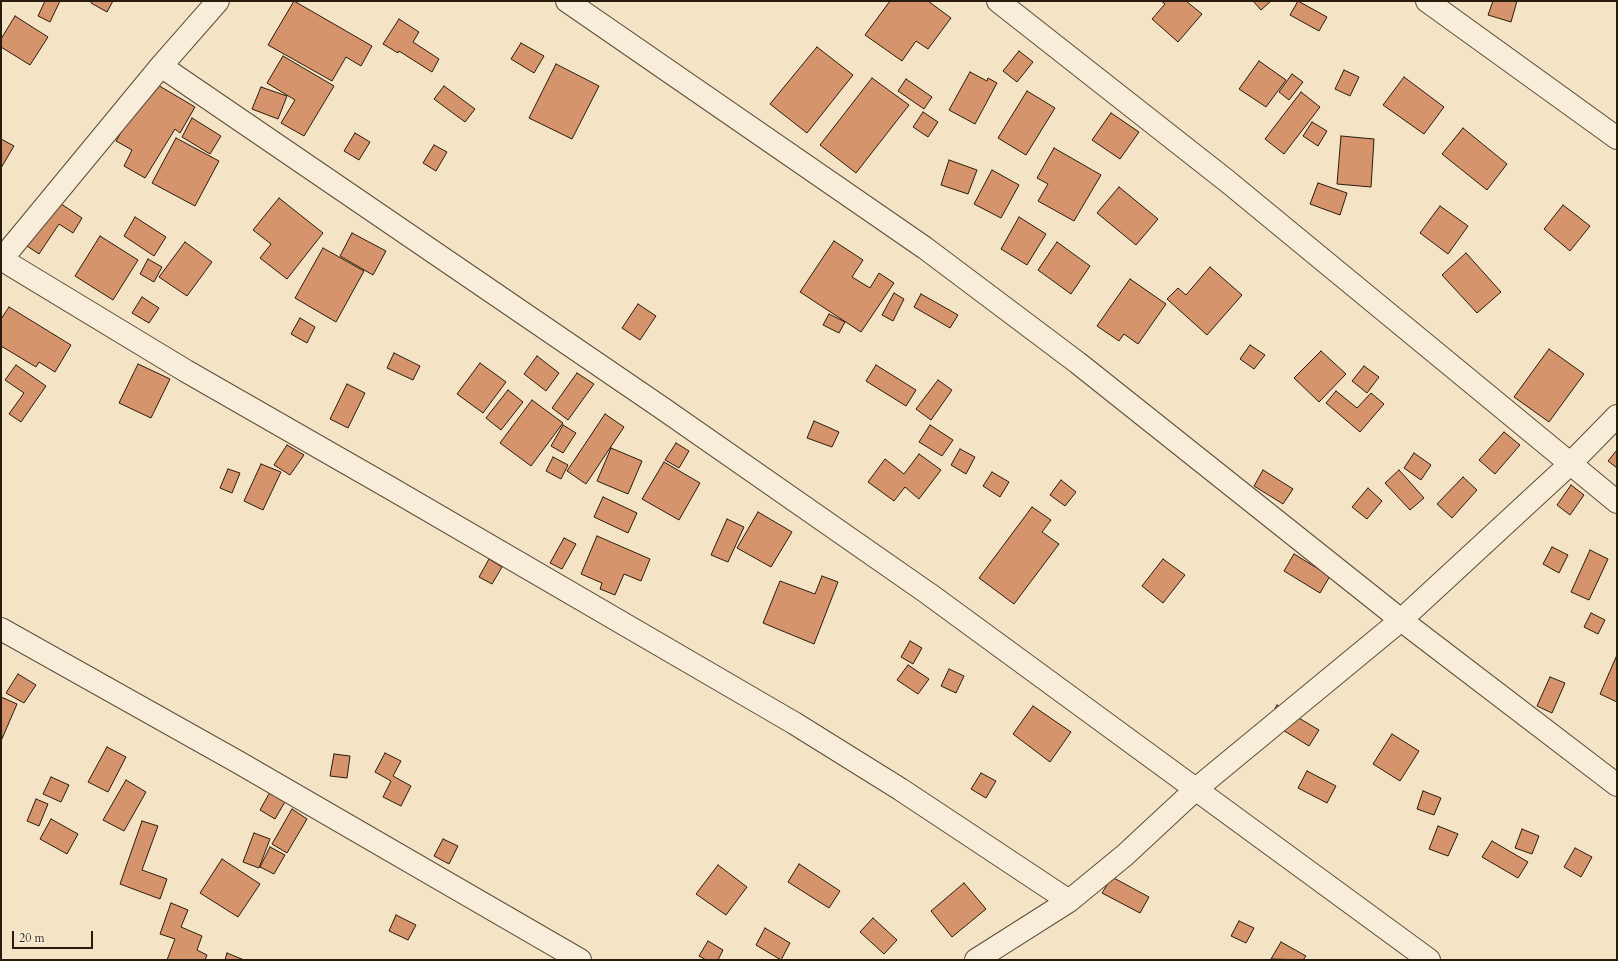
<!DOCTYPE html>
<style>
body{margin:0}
#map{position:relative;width:1618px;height:961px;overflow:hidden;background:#f4e3c5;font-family:Cardo,serif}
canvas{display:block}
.frame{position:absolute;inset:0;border:2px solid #2a1c0c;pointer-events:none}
.scale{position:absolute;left:12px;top:931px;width:81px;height:18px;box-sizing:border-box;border:2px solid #2a1c0c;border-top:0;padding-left:5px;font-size:12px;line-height:14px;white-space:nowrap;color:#2a1c0c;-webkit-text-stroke:3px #f8edd9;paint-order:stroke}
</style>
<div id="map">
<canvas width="1618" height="961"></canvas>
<div class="frame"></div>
<div class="scale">20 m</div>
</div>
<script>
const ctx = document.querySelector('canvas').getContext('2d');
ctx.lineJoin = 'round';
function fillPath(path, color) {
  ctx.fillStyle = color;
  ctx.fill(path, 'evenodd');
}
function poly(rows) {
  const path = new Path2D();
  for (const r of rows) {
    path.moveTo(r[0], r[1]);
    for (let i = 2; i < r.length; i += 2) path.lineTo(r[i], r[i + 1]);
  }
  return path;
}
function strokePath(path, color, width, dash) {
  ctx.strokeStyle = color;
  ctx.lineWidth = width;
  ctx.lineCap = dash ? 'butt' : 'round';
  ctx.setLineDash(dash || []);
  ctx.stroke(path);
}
const building = poly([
 [45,1,60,1,50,22,38,16,45,1],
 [92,1,113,1,107,12,91,3,92,1],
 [294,1,372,46,361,66,346,57,332,81,268,45,294,1],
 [890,1,928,1,951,18,928,49,916,41,902,61,865,35,890,1],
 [1161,1,1186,1,1202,14,1178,42,1152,19,1165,4,1161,1],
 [1253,1,1271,1,1261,10,1253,1],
 [1298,1,1327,17,1319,31,1290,15,1298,1],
 [1493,1,1517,1,1511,22,1488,15,1493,1],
 [15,16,48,37,30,65,1,47,1,39,15,16],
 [399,19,419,32,413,42,439,59,432,72,399,51,398,53,383,44,399,19],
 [521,43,544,56,534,73,511,59,521,43],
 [817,47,853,75,807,133,770,104,817,47],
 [1019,51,1033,62,1017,82,1003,71,1019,51],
 [283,56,334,86,304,136,281,123,295,100,267,83,283,56],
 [1259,61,1286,80,1266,107,1239,89,1259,61],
 [556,64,599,86,572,139,529,118,556,64],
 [1344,70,1359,77,1350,96,1335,89,1344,70],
 [970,72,987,81,988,78,997,83,975,124,949,110,970,72],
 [1292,74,1303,82,1289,100,1279,92,1292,74],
 [1404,77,1444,107,1424,134,1383,105,1404,77],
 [872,78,909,105,856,173,820,145,872,78],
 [906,79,932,97,924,109,898,91,906,79],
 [151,81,195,107,180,133,175,129,145,178,124,166,132,150,116,141,151,81],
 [444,86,475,109,465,122,434,99,444,86],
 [261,87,287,96,278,119,252,109,261,87],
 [1027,91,1055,108,1026,155,998,138,1027,91],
 [1301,92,1320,107,1284,154,1265,139,1301,92],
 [923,112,938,122,928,137,913,127,923,112],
 [1111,113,1139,132,1120,159,1092,140,1111,113],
 [192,118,221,136,210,154,182,137,192,118],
 [1312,122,1327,131,1318,146,1303,136,1312,122],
 [1463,128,1507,164,1487,190,1442,154,1463,128],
 [355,133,370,142,359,160,344,151,355,133],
 [1341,136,1374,139,1371,187,1337,184,1341,136],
 [176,138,219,161,195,206,152,183,176,138],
 [1,139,14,146,1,168,1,139],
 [434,145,447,152,436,171,423,163,434,145],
 [1054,148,1101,175,1074,221,1038,201,1048,184,1037,178,1054,148],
 [949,160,977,170,968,194,941,185,949,160],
 [992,170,1019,185,1001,218,974,204,992,170],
 [1318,183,1347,193,1340,215,1310,204,1318,183],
 [1119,187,1158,219,1136,245,1097,213,1119,187],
 [48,195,82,218,73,233,59,224,39,254,18,240,48,195],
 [279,198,323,233,287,279,260,258,271,244,253,230,279,198],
 [1563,205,1590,226,1570,251,1544,229,1563,205],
 [1440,206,1468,226,1448,254,1420,233,1440,206],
 [135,217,166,237,154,256,124,236,135,217],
 [1019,217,1046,234,1027,265,1001,249,1019,217],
 [352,233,386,251,373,275,340,256,352,233],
 [100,236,138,260,113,300,75,276,100,236],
 [834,241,863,260,852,277,870,288,879,273,894,283,861,332,800,292,834,241],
 [185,242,212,262,187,296,159,277,185,242],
 [1057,242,1090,266,1071,294,1038,270,1057,242],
 [323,248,364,271,336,322,295,298,323,248],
 [1466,253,1501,292,1477,313,1442,275,1466,253],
 [148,259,162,267,154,282,140,274,148,259],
 [1210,267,1242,295,1207,335,1167,299,1178,288,1186,295,1210,267],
 [1130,279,1166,304,1138,344,1124,334,1119,341,1097,326,1130,279],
 [894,293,904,299,893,321,882,315,894,293],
 [921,294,958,315,950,328,914,307,921,294],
 [142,297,159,308,149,323,132,313,142,297],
 [638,304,656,316,640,340,622,328,638,304],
 [9,307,71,345,55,372,39,362,36,367,1,346,1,319,9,307],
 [829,314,845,322,839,333,823,325,829,314],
 [300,318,315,327,307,343,291,334,300,318],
 [1250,345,1265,355,1254,369,1240,359,1250,345],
 [1549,349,1584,374,1549,422,1514,397,1549,349],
 [1321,351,1346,374,1319,402,1294,378,1321,351],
 [394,353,420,366,413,380,387,368,394,353],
 [537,356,559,373,546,391,524,374,537,356],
 [480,363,506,382,483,413,457,394,480,363],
 [138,364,170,379,151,418,119,403,138,364],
 [16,365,46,386,21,422,9,414,24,393,5,380,16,365],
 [876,365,916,390,906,406,866,381,876,365],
 [1364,366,1379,377,1367,393,1352,381,1364,366],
 [577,373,594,384,568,420,552,408,577,373],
 [938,380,952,390,931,420,916,409,938,380],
 [347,384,365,393,348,428,330,419,347,384],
 [508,390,523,402,501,430,486,418,508,390],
 [1336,391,1357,408,1371,393,1384,404,1360,432,1326,403,1336,391],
 [532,400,563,423,531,466,500,443,532,400],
 [605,414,624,427,586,484,567,471,605,414],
 [814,421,839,432,832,447,807,438,814,421],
 [563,425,576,433,563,453,551,446,563,425],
 [930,425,953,440,942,456,919,442,930,425],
 [1504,432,1520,445,1495,474,1479,460,1504,432],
 [676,443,689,451,679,468,665,460,676,443],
 [287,445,304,455,290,475,274,465,287,445],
 [611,448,642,461,628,494,597,481,611,448],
 [960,449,975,457,966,474,951,465,960,449],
 [1617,450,1617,468,1608,461,1617,450],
 [1414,453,1431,465,1421,480,1404,468,1414,453],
 [919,454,941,470,919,499,905,487,894,501,868,482,885,459,904,474,919,454],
 [553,457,568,465,561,479,546,471,553,457],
 [664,462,700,483,679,520,642,499,664,462],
 [261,464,281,472,263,510,244,501,261,464],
 [228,469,240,473,232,493,220,488,228,469],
 [1263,470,1293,489,1283,504,1254,486,1263,470],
 [1399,470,1424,498,1410,510,1385,483,1399,470],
 [992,472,1009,482,1000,497,983,486,992,472],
 [1463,477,1477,490,1452,518,1437,504,1463,477],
 [1061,480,1076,492,1065,506,1050,495,1061,480],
 [1571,485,1584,495,1570,515,1557,505,1571,485],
 [1368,488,1382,501,1367,519,1352,507,1368,488],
 [603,497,637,513,628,533,594,517,603,497],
 [1032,507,1051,520,1042,532,1059,544,1014,604,979,578,1032,507],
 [758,512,792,532,771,567,737,548,758,512],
 [727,519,744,527,728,562,711,555,727,519],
 [597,536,650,559,641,581,624,574,615,595,600,589,602,583,581,574,597,536],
 [564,538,576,544,562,569,550,563,564,538],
 [1552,547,1568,555,1559,573,1543,564,1552,547],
 [1590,550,1608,559,1589,600,1571,592,1590,550],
 [1294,554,1330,576,1320,593,1284,571,1294,554],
 [489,559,502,567,492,584,479,577,489,559],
 [1163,559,1185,575,1163,603,1142,586,1163,559],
 [822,576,838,582,814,644,763,623,780,581,815,594,822,576],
 [1591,613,1605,620,1598,634,1584,627,1591,613],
 [910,641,922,648,913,664,901,657,910,641],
 [1617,655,1617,702,1600,694,1617,655],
 [908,665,929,679,918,694,897,680,908,665],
 [949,669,964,676,956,693,941,686,949,669],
 [18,674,36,685,24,703,6,693,18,674],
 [1550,677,1565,683,1552,713,1537,706,1550,677],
 [1,697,17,704,1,741,1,697],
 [1277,705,1319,730,1309,746,1268,721,1277,705],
 [1033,706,1071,732,1050,762,1013,734,1033,706],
 [1392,734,1419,751,1400,781,1373,764,1392,734],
 [107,747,126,757,108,792,88,782,107,747],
 [385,753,401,761,393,776,411,786,401,806,383,797,391,781,375,772,385,753],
 [334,754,350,756,347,778,330,776,334,754],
 [1307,771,1336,786,1327,803,1298,788,1307,771],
 [981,773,996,781,986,798,971,789,981,773],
 [51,777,69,785,61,802,43,794,51,777],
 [126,780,146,792,124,831,103,820,126,780],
 [1423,791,1441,798,1434,815,1417,809,1423,791],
 [270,792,286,800,275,819,260,810,270,792],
 [36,799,48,804,39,826,27,821,36,799],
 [292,809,307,819,287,853,272,844,292,809],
 [51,819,78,834,67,854,40,839,51,819],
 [142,821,158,826,142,870,167,879,160,899,120,884,142,821],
 [1438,826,1458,834,1448,856,1429,849,1438,826],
 [1522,829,1539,836,1532,854,1515,848,1522,829],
 [254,833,270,839,259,868,243,862,254,833],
 [443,839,458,846,449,864,434,856,443,839],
 [1492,841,1528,862,1518,878,1482,857,1492,841],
 [270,847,285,855,274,874,260,867,270,847],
 [1575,848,1592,857,1581,877,1564,867,1575,848],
 [222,859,260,884,238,917,200,893,222,859],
 [799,864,840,891,829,908,788,882,799,864],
 [718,865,747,887,726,915,696,894,718,865],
 [1112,877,1149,897,1140,913,1102,893,1112,877],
 [964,883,986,909,952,937,931,911,964,883],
 [171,903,188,910,181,927,202,936,197,950,207,955,205,960,167,960,175,939,160,934,171,903],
 [396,915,416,925,408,940,389,931,396,915],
 [873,918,897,940,884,954,860,932,873,918],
 [1239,921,1254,928,1246,943,1231,936,1239,921],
 [765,928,790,943,781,960,756,945,765,928],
 [708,941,723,950,718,960,706,960,699,956,708,941],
 [1281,942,1306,956,1303,960,1271,959,1281,942],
 [227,953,244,960,225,960,227,953]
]);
const street = poly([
 [567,1,925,248,1078,363,1401,620,1617,785],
 [998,1,1227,181,1617,502],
 [1427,1,1617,138],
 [161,66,662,408,929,594,1429,960],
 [1,259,186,371,392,489,794,723,900,789,1069,901],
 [1,260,161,66,218,1],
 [1,629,238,762,580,960],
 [976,960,1069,901,1125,855,1196,789,1401,620,1570,464,1617,416]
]);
fillPath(building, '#d6946c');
strokePath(building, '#2a1c0c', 1);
strokePath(street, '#5c4e3a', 24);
strokePath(street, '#f8edd9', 22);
</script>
